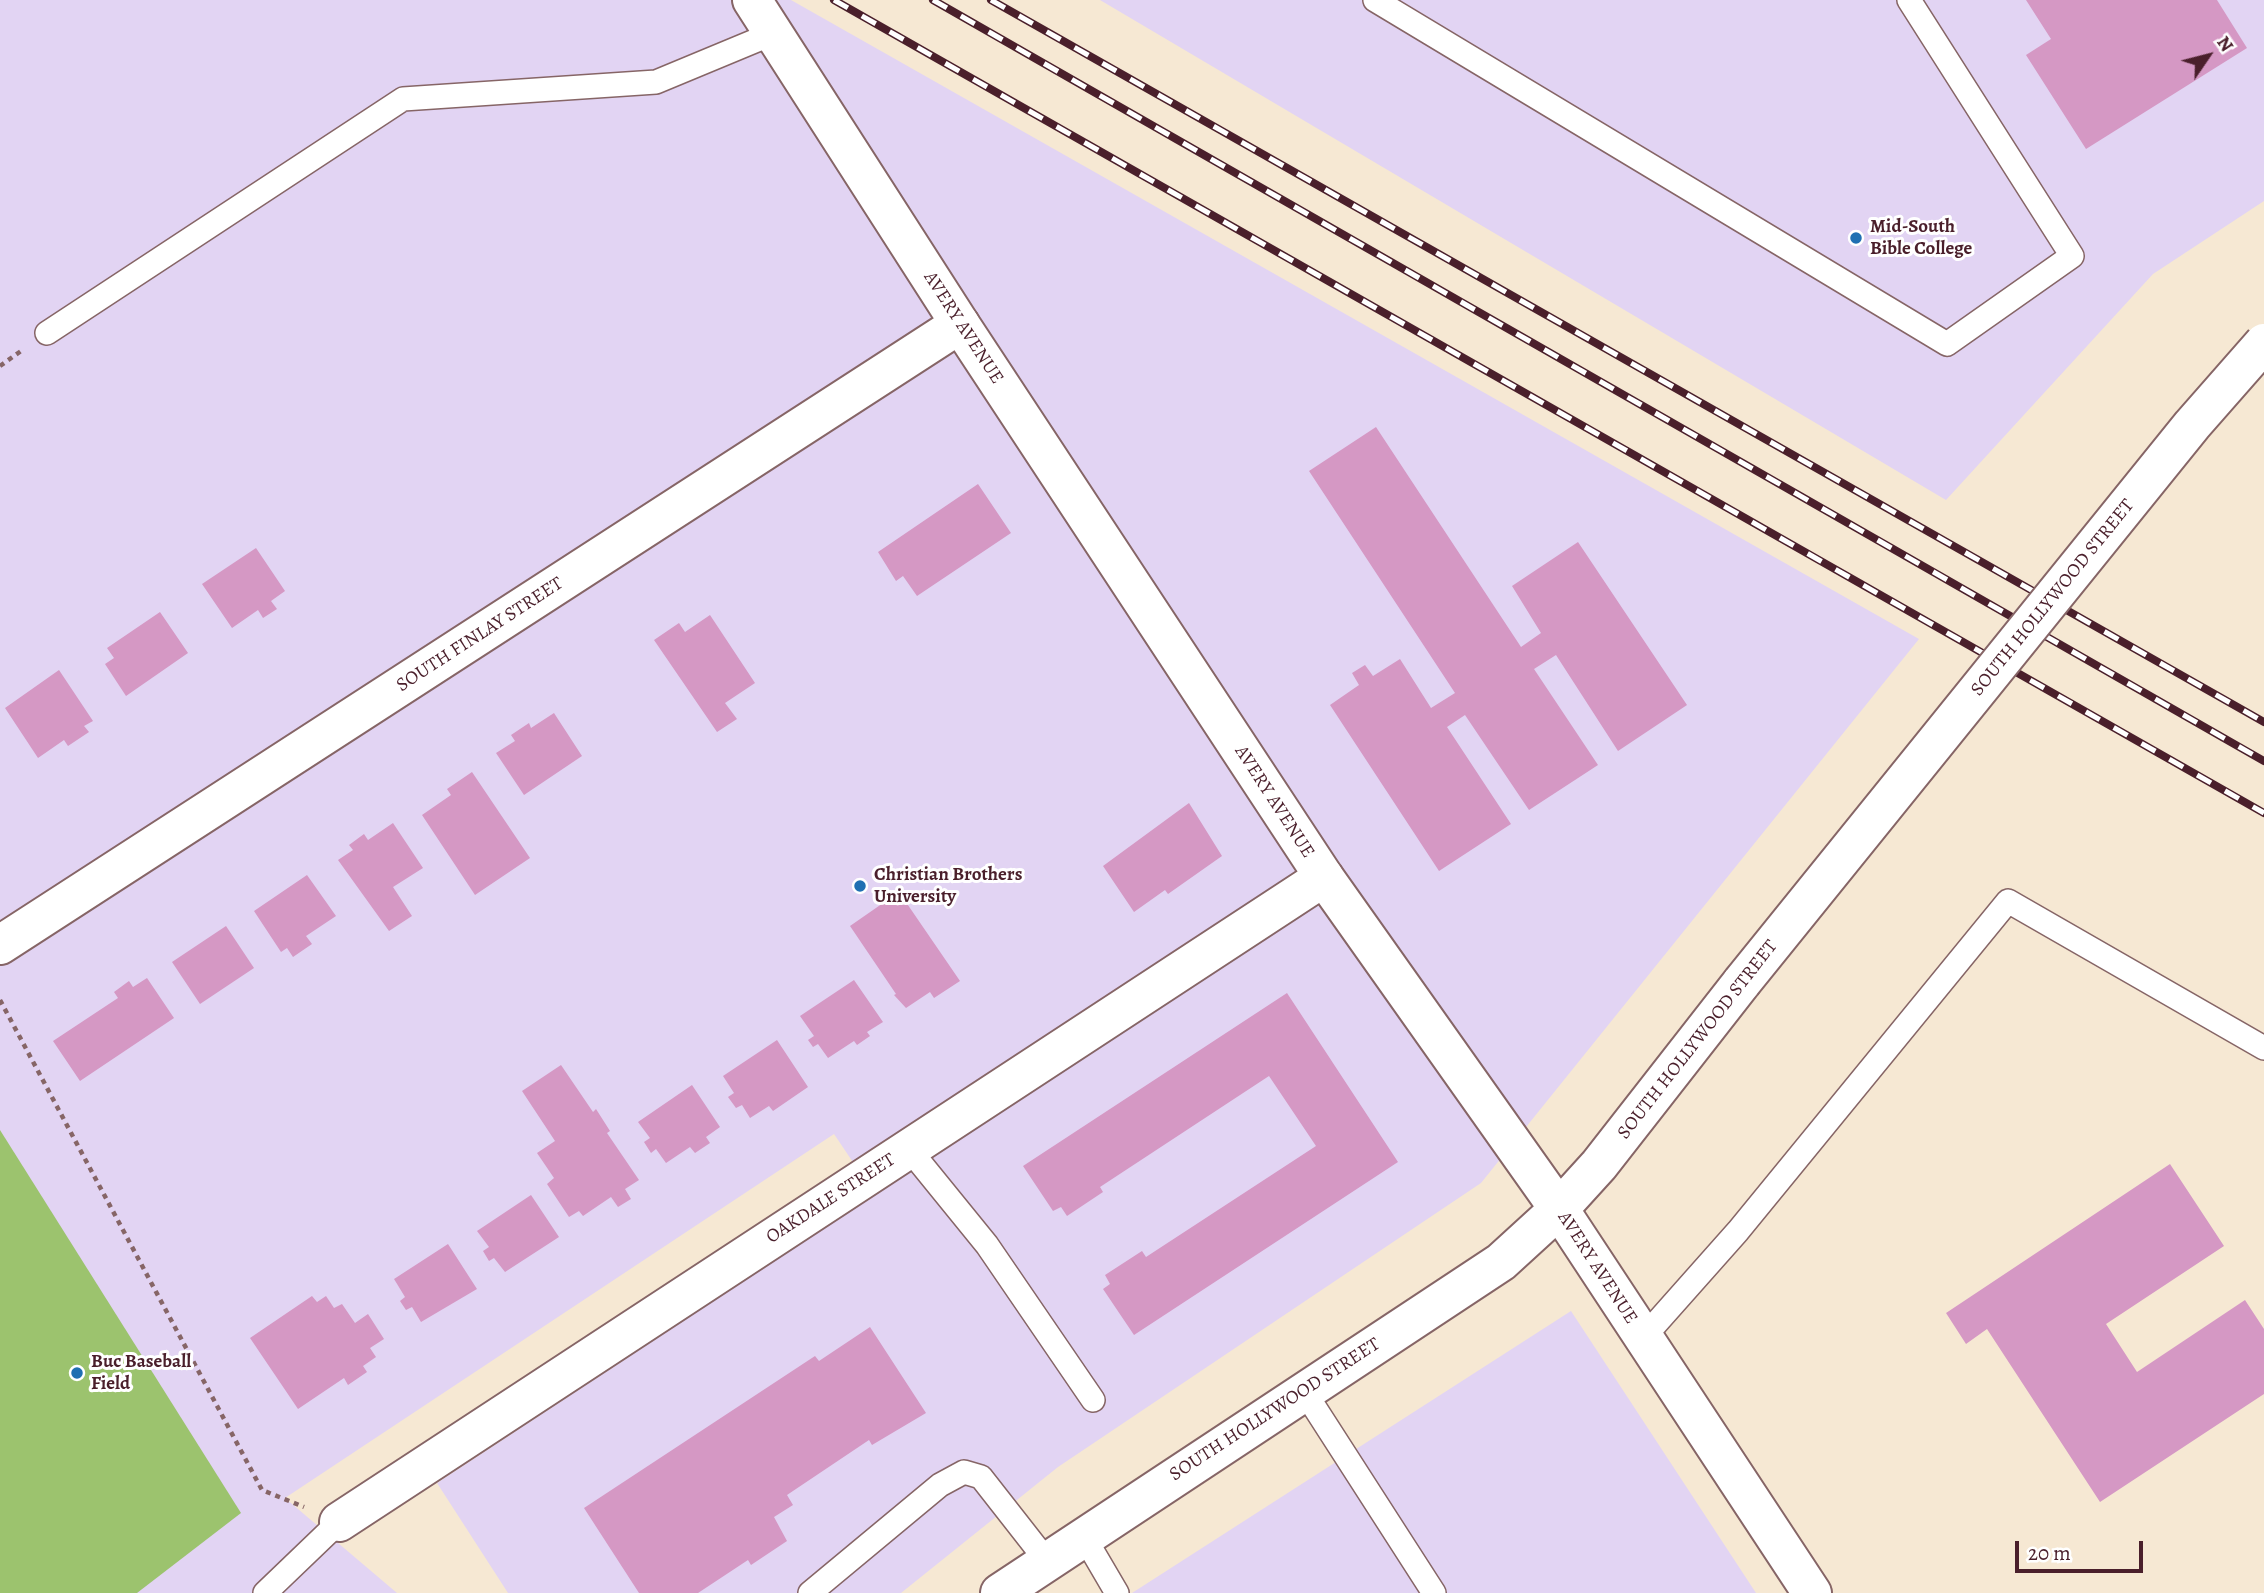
<!DOCTYPE html>
<style>
body{margin:0}
#map{position:relative;width:2264px;height:1593px;overflow:hidden;background:#f6e8d3;font-family:Alegreya,serif}
canvas{display:block}
.north{position:absolute;left:2173px;top:21px;width:70px;height:70px;-webkit-text-stroke:5px #fff;paint-order:stroke;rotate:55deg;font-size:19px;font-weight:700;line-height:28px;text-align:center;color:#4a1f2b}
.north::after{content:'';display:block;margin:auto;width:24px;height:32px;background:#4a1f2b;clip-path:polygon(50% 0,100% 100%,50% 72%,0 100%)}
.scale{position:absolute;left:2015px;top:1541px;width:128px;height:32px;box-sizing:border-box;border:4px solid #4a1f2b;border-top:0;padding-left:9px;font-size:21px;line-height:24px;white-space:nowrap;color:#4a1f2b;-webkit-text-stroke:5px #fff;paint-order:stroke}
</style>
<div id="map">
<canvas width="2264" height="1593"></canvas>
<div class="north">N</div>
<div class="scale">20 m</div>
</div>
<script>
const ctx = document.querySelector('canvas').getContext('2d');
ctx.lineJoin = 'round';
function fillPath(path, color) {
  ctx.fillStyle = color;
  ctx.fill(path, 'evenodd');
}
function poly(rows) {
  const path = new Path2D();
  for (const r of rows) {
    path.moveTo(r[0], r[1]);
    for (let i = 2; i < r.length; i += 2) path.lineTo(r[i], r[i + 1]);
  }
  return path;
}
function strokePath(path, color, width, dash) {
  ctx.strokeStyle = color;
  ctx.lineWidth = width;
  ctx.lineCap = dash ? 'butt' : 'round';
  ctx.setLineDash(dash || []);
  ctx.stroke(path);
}
function drawText(font, color, halo, rows, align = 'center') {
  ctx.font = font + ' Alegreya,serif';
  ctx.lineWidth = 6;
  ctx.setLineDash([]);
  ctx.textBaseline = 'middle';
  ctx.strokeStyle = halo;
  ctx.fillStyle = color;
  for (const [text, x, y, turn = 0] of rows) {
    ctx.save();
    ctx.translate(x, y);
    ctx.rotate((+turn || 0) * Math.PI / 180);
    ctx.textAlign = isNaN(turn) ? turn : align;
    if (halo) ctx.strokeText(text, 0, 0);
    ctx.fillText(text, 0, 0);
    ctx.restore();
  }
}
const built = poly([
 [0,0,791,0,1919,639,1481,1183,1058,1467,901,1593,508,1593,437,1483,875,1195,834,1134,285,1498,397,1593,0,1593],
 [1100,0,2264,0,2264,201,2153,274,1946,500],
 [1571,1311,1756,1593,1132,1593]
]);
const green = poly([
 [0,1130,241,1513,137,1593,0,1593]
]);
const building = poly([
 [2026,0,2217,0,2247,48,2086,149,2026,55,2051,39],
 [1376,427,1521,647,1541,633,1512,586,1578,542,1687,705,1618,751,1556,655,1534,669,1598,765,1529,810,1465,715,1447,727,1511,824,1439,871,1330,705,1359,685,1352,673,1365,665,1373,676,1400,659,1431,708,1455,693,1309,471],
 [978,484,1011,533,917,596,903,576,896,581,878,552],
 [256,548,285,591,271,601,277,609,263,618,258,610,232,628,202,584],
 [160,612,188,653,126,696,105,664,114,658,107,648],
 [710,615,755,683,725,703,737,719,717,732,654,640,679,623,685,632],
 [59,670,93,721,84,726,89,732,68,746,64,740,38,758,5,708],
 [554,713,582,756,524,795,496,753,515,741,511,735,529,723,531,728],
 [472,772,530,858,475,895,422,815,451,795,447,789],
 [1189,803,1222,856,1168,894,1165,890,1134,912,1103,866],
 [393,823,423,868,393,887,412,916,389,931,338,860,353,850,349,845,364,834,368,840],
 [307,875,336,916,306,936,312,944,293,957,287,948,281,952,254,911],
 [899,892,960,981,934,998,930,992,906,1008,894,995,896,994,850,926],
 [226,926,254,968,200,1004,172,962],
 [147,978,174,1018,80,1081,53,1041,118,998,114,992,129,981,133,987],
 [854,980,883,1022,867,1032,870,1036,857,1045,854,1041,828,1058,818,1044,813,1047,808,1040,814,1036,800,1016],
 [1287,993,1398,1162,1134,1335,1103,1289,1110,1284,1105,1275,1142,1251,1146,1257,1316,1146,1269,1076,1100,1187,1103,1192,1067,1216,1061,1207,1053,1211,1023,1166],
 [777,1040,808,1087,773,1111,769,1106,750,1118,742,1105,736,1108,728,1097,734,1093,723,1076],
 [561,1065,593,1112,596,1109,610,1131,607,1133,639,1180,625,1189,631,1199,618,1207,611,1197,583,1216,579,1211,569,1217,547,1184,554,1178,537,1153,555,1141,522,1091],
 [692,1085,720,1127,706,1137,710,1143,695,1153,690,1147,666,1163,656,1149,651,1153,644,1142,650,1138,638,1122],
 [2170,1164,2224,1246,2106,1324,2137,1372,2245,1300,2264,1329,2264,1394,2100,1502,1987,1329,1966,1344,1946,1313],
 [531,1195,559,1237,505,1272,494,1258,489,1261,483,1251,489,1247,477,1231],
 [448,1244,477,1289,421,1322,412,1307,406,1310,400,1301,405,1297,394,1279],
 [312,1296,317,1302,326,1296,334,1308,342,1304,355,1323,368,1314,384,1339,370,1348,376,1357,363,1366,367,1372,348,1385,344,1378,298,1409,250,1338],
 [870,1327,926,1413,872,1445,869,1440,787,1495,793,1505,774,1517,787,1541,751,1565,748,1560,698,1593,639,1593,584,1508,815,1356,819,1361]
]);
const path = poly([
 [0,366,21,351],
 [0,1000,262,1490,304,1507]
]);
const service = poly([
 [1375,0,1947,344,2072,256,1909,0],
 [47,333,403,99,656,82,774,33],
 [909,1149,987,1245,1093,1400],
 [1643,1338,1738,1231,2008,901,2264,1048],
 [1304,1391,1434,1593],
 [1083,1535,1117,1593],
 [265,1593,339,1522],
 [810,1593,940,1485,964,1472,981,1477,1046,1560]
]);
const minor = poly([
 [0,945,960,324],
 [339,1522,1324,877]
]);
const tertiary = poly([
 [752,0,960,324,1324,877,1559,1209,1812,1593]
]);
const secondary = poly([
 [1000,1593,1501,1262,1559,1209,1599,1165,1742,982]
]);
const rail = poly([
 [834,0,2264,813],
 [933,0,2264,761],
 [991,0,2264,722]
]);
const secondaryBridge = poly([
 [1742,982,2192,425,2264,343]
]);
const markers = [
 [1856,238,7,"#1f6fb2"],
 [860,886,7,"#1f6fb2"],
 [77,1373,7,"#1f6fb2"]
];
const poiNames = [
 ["Mid-South",1870,227],
 ["Bible College",1870,249],
 ["Christian Brothers",874,875],
 ["University",874,897],
 ["Buc Baseball",91,1362],
 ["Field",91,1384]
];
const streetNames = [
 ["AVERY AVENUE",963,328,57],
 ["SOUTH HOLLYWOOD STREET",2053,598,-51],
 ["SOUTH FINLAY STREET",480,635,-33],
 ["AVERY AVENUE",1274,802,57],
 ["SOUTH HOLLYWOOD STREET",1698,1040,-52],
 ["OAKDALE STREET",831,1199,-33],
 ["AVERY AVENUE",1597,1268,57],
 ["SOUTH HOLLYWOOD STREET",1275,1410,-33]
];
fillPath(built, '#e2d4f3');
fillPath(green, '#9cc36e');
fillPath(building, '#d598c4');
strokePath(service, '#866566', 26);
strokePath(minor, '#866566', 42);
strokePath(tertiary, '#866566', 42);
strokePath(secondary, '#866566', 42);
strokePath(path, '#866566', 4.5, [5, 5]);
strokePath(service, '#fff', 23);
strokePath(minor, '#fff', 38);
strokePath(tertiary, '#fff', 38);
strokePath(secondary, '#fff', 38);
strokePath(rail, '#4a1f2b', 8);
strokePath(rail, '#fff', 5, [16]);
strokePath(secondaryBridge, '#866566', 42, []);
strokePath(secondaryBridge, '#fff', 38);
for (const [x, y, r, color] of markers) {
  const dot = new Path2D();
  dot.arc(x, y, r, 0, 2 * Math.PI);
  ctx.fillStyle = color;
  ctx.fill(dot);
  strokePath(dot, '#fff', 2.5);
}
drawText('bold 19px', '#4a1f2b', '#fff', poiNames, 'left');
drawText('19px', '#4a1f2b', '#fff', streetNames);
</script>
